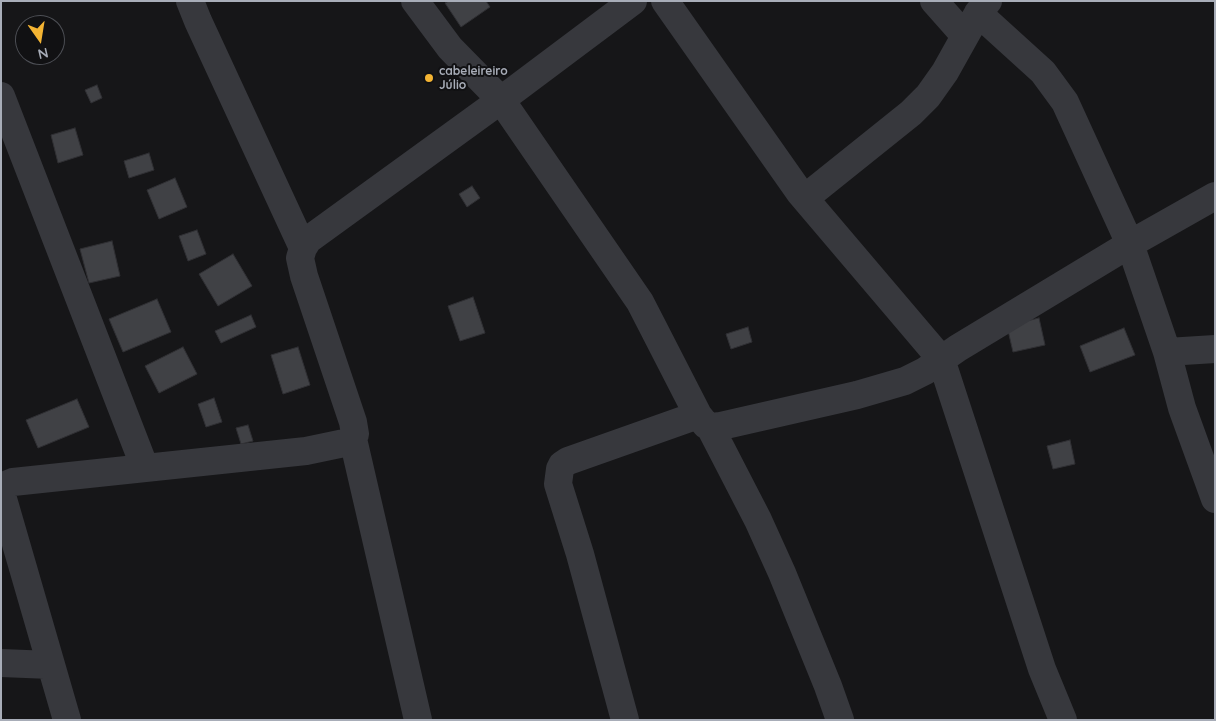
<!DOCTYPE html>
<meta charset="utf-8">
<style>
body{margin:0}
#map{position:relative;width:1216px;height:721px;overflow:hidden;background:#161618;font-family:Quicksand,sans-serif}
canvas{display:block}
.frame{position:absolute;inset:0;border:2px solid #a8adb8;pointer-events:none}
.north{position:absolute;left:15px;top:15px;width:50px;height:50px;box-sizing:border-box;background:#111113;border:1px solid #4d4f55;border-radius:50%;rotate:167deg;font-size:14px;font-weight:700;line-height:20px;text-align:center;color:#a8adb8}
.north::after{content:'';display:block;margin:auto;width:18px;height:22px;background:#f4b433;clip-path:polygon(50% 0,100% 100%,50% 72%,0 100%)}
</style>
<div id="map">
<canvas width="1216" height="721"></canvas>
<div class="frame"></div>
<div class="north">N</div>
</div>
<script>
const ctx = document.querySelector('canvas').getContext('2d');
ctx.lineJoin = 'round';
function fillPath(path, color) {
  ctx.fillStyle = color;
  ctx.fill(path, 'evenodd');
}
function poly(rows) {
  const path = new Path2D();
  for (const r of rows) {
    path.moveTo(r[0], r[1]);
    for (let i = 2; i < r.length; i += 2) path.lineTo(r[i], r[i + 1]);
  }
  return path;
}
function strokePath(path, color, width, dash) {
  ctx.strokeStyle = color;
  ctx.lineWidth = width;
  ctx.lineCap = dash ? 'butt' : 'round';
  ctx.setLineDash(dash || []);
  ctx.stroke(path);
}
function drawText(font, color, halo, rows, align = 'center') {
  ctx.font = font + ' Quicksand,sans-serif';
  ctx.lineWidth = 4;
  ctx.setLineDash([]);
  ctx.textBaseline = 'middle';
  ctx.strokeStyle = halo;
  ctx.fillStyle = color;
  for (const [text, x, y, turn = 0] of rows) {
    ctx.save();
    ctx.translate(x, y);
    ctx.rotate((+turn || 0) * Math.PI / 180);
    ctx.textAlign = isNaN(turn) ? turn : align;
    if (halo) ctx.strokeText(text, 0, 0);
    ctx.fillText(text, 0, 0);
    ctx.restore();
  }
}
const building = poly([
 [449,1,486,1,490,7,461,27,445,3,449,1],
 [97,85,102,98,91,103,85,90,97,85],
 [75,128,83,155,58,163,51,135,75,128],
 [149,153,154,170,129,178,124,161,149,153],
 [175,178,187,207,159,219,147,190,175,178],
 [472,186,480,198,467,207,459,194,472,186],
 [197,230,206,254,188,261,179,236,197,230],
 [112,241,120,276,89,283,80,249,112,241],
 [233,254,252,286,218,306,199,274,233,254],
 [473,297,485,333,460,341,448,306,473,297],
 [157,299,171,332,123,352,109,319,157,299],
 [251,315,256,327,221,343,215,331,251,315],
 [1039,318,1045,345,1013,352,1007,326,1039,318],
 [748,327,752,342,731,349,726,334,748,327],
 [1124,328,1135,355,1090,372,1080,346,1124,328],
 [183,347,197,374,159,393,145,366,183,347],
 [298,347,310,385,283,394,271,355,298,347],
 [214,398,222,422,206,427,198,404,214,398],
 [77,399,89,427,38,448,26,420,77,399],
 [248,425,253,441,241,444,236,428,248,425],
 [1070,440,1075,464,1053,469,1047,446,1070,440]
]);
const minor = poly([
 [190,1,198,21,303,248],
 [415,1,450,48,501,100,640,302,698,415,706,425,710,427,721,426,857,395,905,381,925,371,958,348,1130,244,1215,196],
 [665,1,800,193,941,359,1042,669,1063,720],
 [934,1,965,36],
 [978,13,1043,72,1065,102,1130,244,1167,352,1182,408,1215,499],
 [1,96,145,468],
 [805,198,911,113,928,96,945,72,978,13,988,1],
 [1167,352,1215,349],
 [710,427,758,520,782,573,828,686,840,720],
 [353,439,418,720],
 [1,487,13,482,306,451,349,442,355,434,353,422,304,276,300,258,303,248,308,240,501,100,633,1],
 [1,492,67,720],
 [1,663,51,665],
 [625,720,580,554,558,484,560,469,562,465,568,461,698,415]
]);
const markers = [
 [429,78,5,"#f4b433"]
];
const poiNames = [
 ["cabeleireiro",439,71],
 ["Júlio",439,85]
];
fillPath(building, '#404145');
strokePath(building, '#303034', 1);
strokePath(minor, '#37383d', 28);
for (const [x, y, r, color] of markers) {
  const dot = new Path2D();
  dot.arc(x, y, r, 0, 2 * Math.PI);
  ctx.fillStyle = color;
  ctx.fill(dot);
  strokePath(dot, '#111113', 2);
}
drawText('bold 12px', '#a8adb8', '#111113', poiNames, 'left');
</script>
